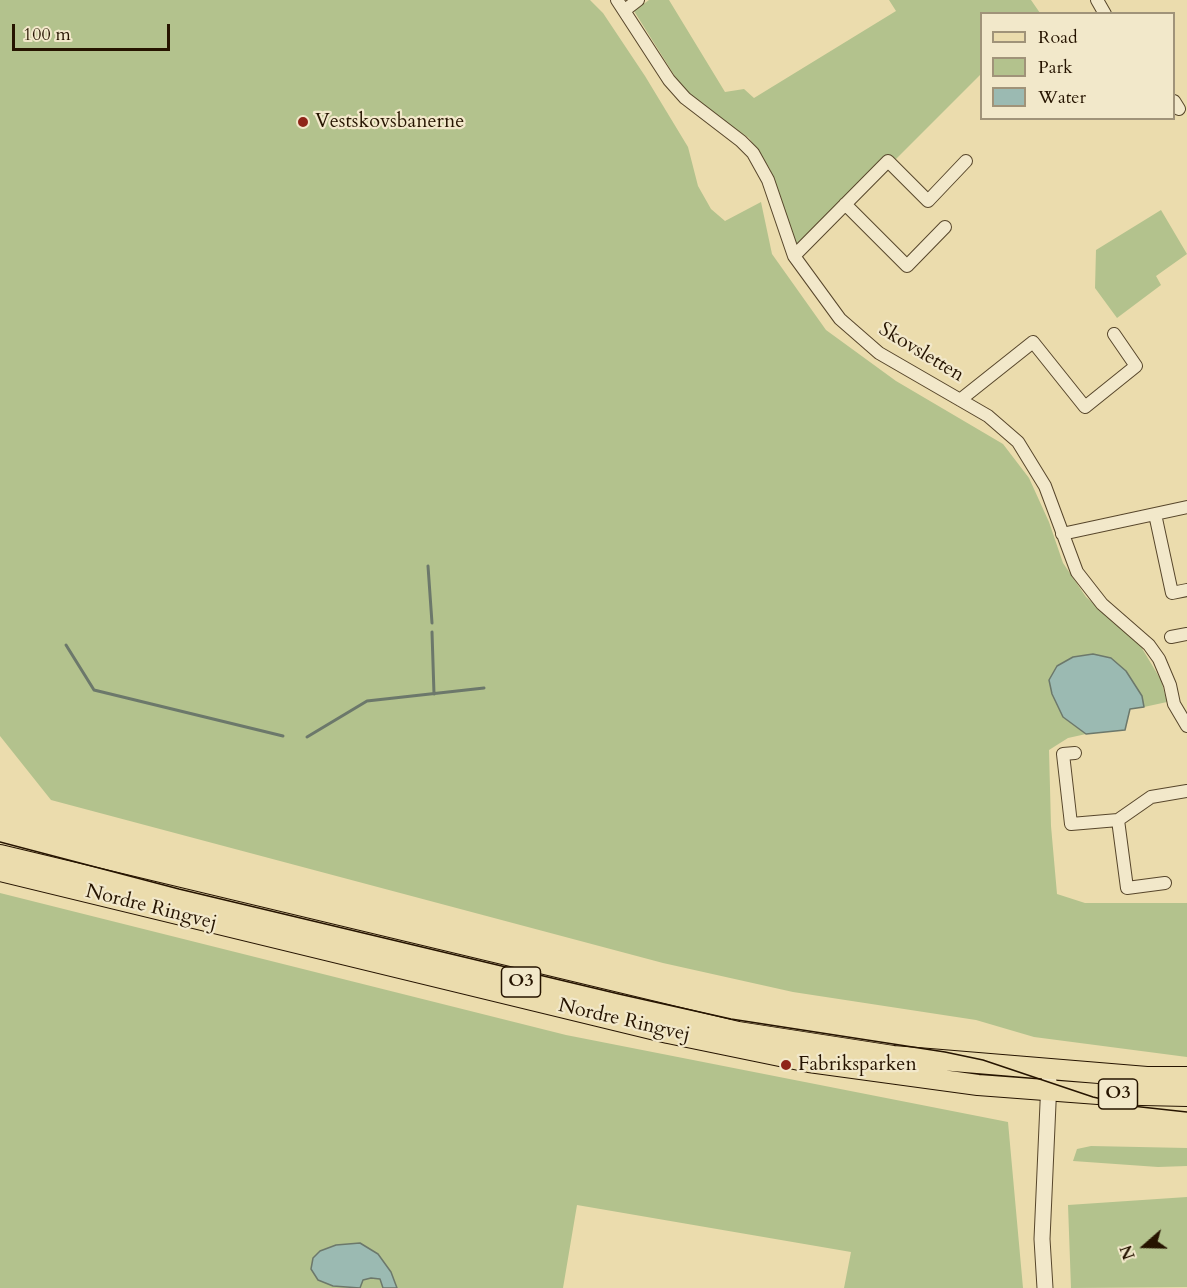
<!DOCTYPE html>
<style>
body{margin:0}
#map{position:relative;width:1187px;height:1288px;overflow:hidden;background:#ebdcad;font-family:Cardo,serif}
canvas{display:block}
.legend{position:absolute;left:980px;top:12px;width:195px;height:108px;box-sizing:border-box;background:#f2e8ca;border:2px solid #a09379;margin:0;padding:8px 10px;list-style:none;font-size:18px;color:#261400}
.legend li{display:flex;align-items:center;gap:12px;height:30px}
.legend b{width:30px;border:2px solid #a09379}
.north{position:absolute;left:1115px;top:1216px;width:60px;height:60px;-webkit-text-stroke:4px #f2e8ca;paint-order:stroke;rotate:250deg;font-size:16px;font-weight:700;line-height:24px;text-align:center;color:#261400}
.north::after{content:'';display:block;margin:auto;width:21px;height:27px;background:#261400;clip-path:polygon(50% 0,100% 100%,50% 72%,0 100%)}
.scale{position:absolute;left:12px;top:24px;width:158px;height:27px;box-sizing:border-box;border:3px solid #261400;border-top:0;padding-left:8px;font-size:18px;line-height:21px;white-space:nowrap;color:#261400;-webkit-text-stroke:4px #f2e8ca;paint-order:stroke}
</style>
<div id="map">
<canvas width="1187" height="1288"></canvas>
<ul class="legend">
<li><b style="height:8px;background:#ebdcad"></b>Road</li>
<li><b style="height:16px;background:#b3c28d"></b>Park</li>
<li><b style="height:16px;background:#9bbab2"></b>Water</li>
</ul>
<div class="north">N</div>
<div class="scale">100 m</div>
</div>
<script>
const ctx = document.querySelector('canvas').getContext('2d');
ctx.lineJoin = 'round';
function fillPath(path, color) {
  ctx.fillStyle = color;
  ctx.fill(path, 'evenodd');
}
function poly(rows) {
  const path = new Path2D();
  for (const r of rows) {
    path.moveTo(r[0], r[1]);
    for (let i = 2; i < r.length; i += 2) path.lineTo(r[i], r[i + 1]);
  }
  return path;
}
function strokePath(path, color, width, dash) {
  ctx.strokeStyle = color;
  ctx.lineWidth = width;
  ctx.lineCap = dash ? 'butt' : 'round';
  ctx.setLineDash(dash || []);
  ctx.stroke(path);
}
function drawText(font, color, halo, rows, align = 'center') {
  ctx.font = font + ' Cardo,serif';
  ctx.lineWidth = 4.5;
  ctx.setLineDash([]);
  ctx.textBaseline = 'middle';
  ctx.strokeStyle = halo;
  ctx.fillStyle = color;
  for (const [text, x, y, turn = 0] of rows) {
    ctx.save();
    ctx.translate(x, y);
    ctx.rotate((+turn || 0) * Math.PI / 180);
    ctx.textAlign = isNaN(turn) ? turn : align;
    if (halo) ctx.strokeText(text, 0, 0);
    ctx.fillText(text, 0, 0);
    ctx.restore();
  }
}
const green = poly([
 [0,0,590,0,603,13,645,76,688,147,698,186,711,209,725,221,761,202,772,254,826,330,896,381,1003,444,1029,478,1049,522,1063,563,1086,597,1140,645,1161,680,1167,702,1144,707,1142,696,1111,658,1093,654,1073,657,1063,717,1086,734,1068,738,1049,750,1051,826,1057,894,1085,903,1187,903,1187,1057,1034,1037,976,1020,793,992,663,963,51,800,0,736],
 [649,0,669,0,725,92,744,89,754,98,896,11,889,0,1031,0,1040,13,982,14,981,74,895,160,888,155,797,245,784,216,770,169,749,138,707,109,681,86,634,11],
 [1161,210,1187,254,1156,276,1161,285,1117,318,1095,288,1096,250],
 [0,893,566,1035,1008,1122,1023,1288,844,1288,851,1252,577,1205,563,1288,0,1288],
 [1091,1146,1187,1148,1187,1166,1158,1167,1073,1161,1077,1149],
 [1187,1197,1187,1287,1071,1288,1068,1205]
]);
const water = poly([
 [1093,654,1111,658,1126,671,1142,696,1144,707,1130,709,1125,730,1086,734,1063,717,1052,694,1049,680,1057,666,1073,657,1093,654],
 [360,1243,378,1254,391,1272,397,1288,383,1288,380,1279,371,1278,363,1280,360,1288,333,1286,318,1280,311,1269,313,1258,320,1251,336,1245,360,1243]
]);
const stream = poly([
 [428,566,432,623],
 [432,632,434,694],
 [66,645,94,690,283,736],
 [307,737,367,701,484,688]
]);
const minor = poly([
 [617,0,669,80,685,98,741,141,753,153,768,180,794,256,840,319,879,353,988,416,1018,442,1045,486,1077,572,1102,604,1149,645,1159,659,1170,685,1174,704,1187,726],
 [1097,0,1105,14],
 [625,10,638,0],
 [1174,101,1179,109],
 [845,204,907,266,945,227],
 [794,256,888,161,928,201,966,161],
 [960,400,1033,342,1085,407,1136,366,1114,334],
 [1155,514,1172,593,1187,590],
 [1062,534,1187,507],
 [1171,637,1187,634],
 [1075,753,1063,754,1071,824,1118,820,1151,797,1187,791],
 [1118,820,1127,888,1165,883]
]);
const tertiary = poly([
 [1045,1288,1042,1239,1049,1081]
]);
const primary = poly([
 [0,855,738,1032,893,1056,1147,1077,1187,1077],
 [0,871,668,1033,809,1062,978,1085,1098,1094,1187,1096]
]);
const tram = poly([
 [0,842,179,889,619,994,731,1019,945,1052,983,1060,1093,1097,1132,1106,1187,1112]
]);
const markers = [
 [303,122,6,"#8f2418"],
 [786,1065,6,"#8f2418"]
];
const shields = [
 [521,982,39],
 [1118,1094,39]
];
const shieldNames = [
 ["O3",521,982],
 ["O3",1118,1094]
];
const poiNames = [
 ["Vestskovsbanerne",315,122],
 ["Fabriksparken",798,1065]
];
const streetNames = [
 ["Skovsletten",921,353,31],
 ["Nordre Ringvej",151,908,14],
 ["Nordre Ringvej",624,1021,13]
];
fillPath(green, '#b3c28d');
fillPath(water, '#9bbab2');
strokePath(water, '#6c786b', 1.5);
strokePath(stream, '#6c786b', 3);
strokePath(minor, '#57462b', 14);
strokePath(tertiary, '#57462b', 17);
strokePath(primary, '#261400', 22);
strokePath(minor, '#f2e8ca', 12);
strokePath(tertiary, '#f2e8ca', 15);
strokePath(primary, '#ebdcad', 20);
strokePath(tram, '#261400', 1.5);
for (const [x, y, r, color] of markers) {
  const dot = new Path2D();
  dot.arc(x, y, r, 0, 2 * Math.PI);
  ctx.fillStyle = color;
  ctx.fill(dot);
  strokePath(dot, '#f2e8ca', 2);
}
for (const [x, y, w] of shields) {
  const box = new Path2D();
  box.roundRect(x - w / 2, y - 15, w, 30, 4.5);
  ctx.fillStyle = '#f2e8ca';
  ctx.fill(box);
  strokePath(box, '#261400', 1.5);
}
drawText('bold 18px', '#261400', null, shieldNames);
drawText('20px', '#261400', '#f2e8ca', poiNames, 'left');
drawText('20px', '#261400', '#f2e8ca', streetNames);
</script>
